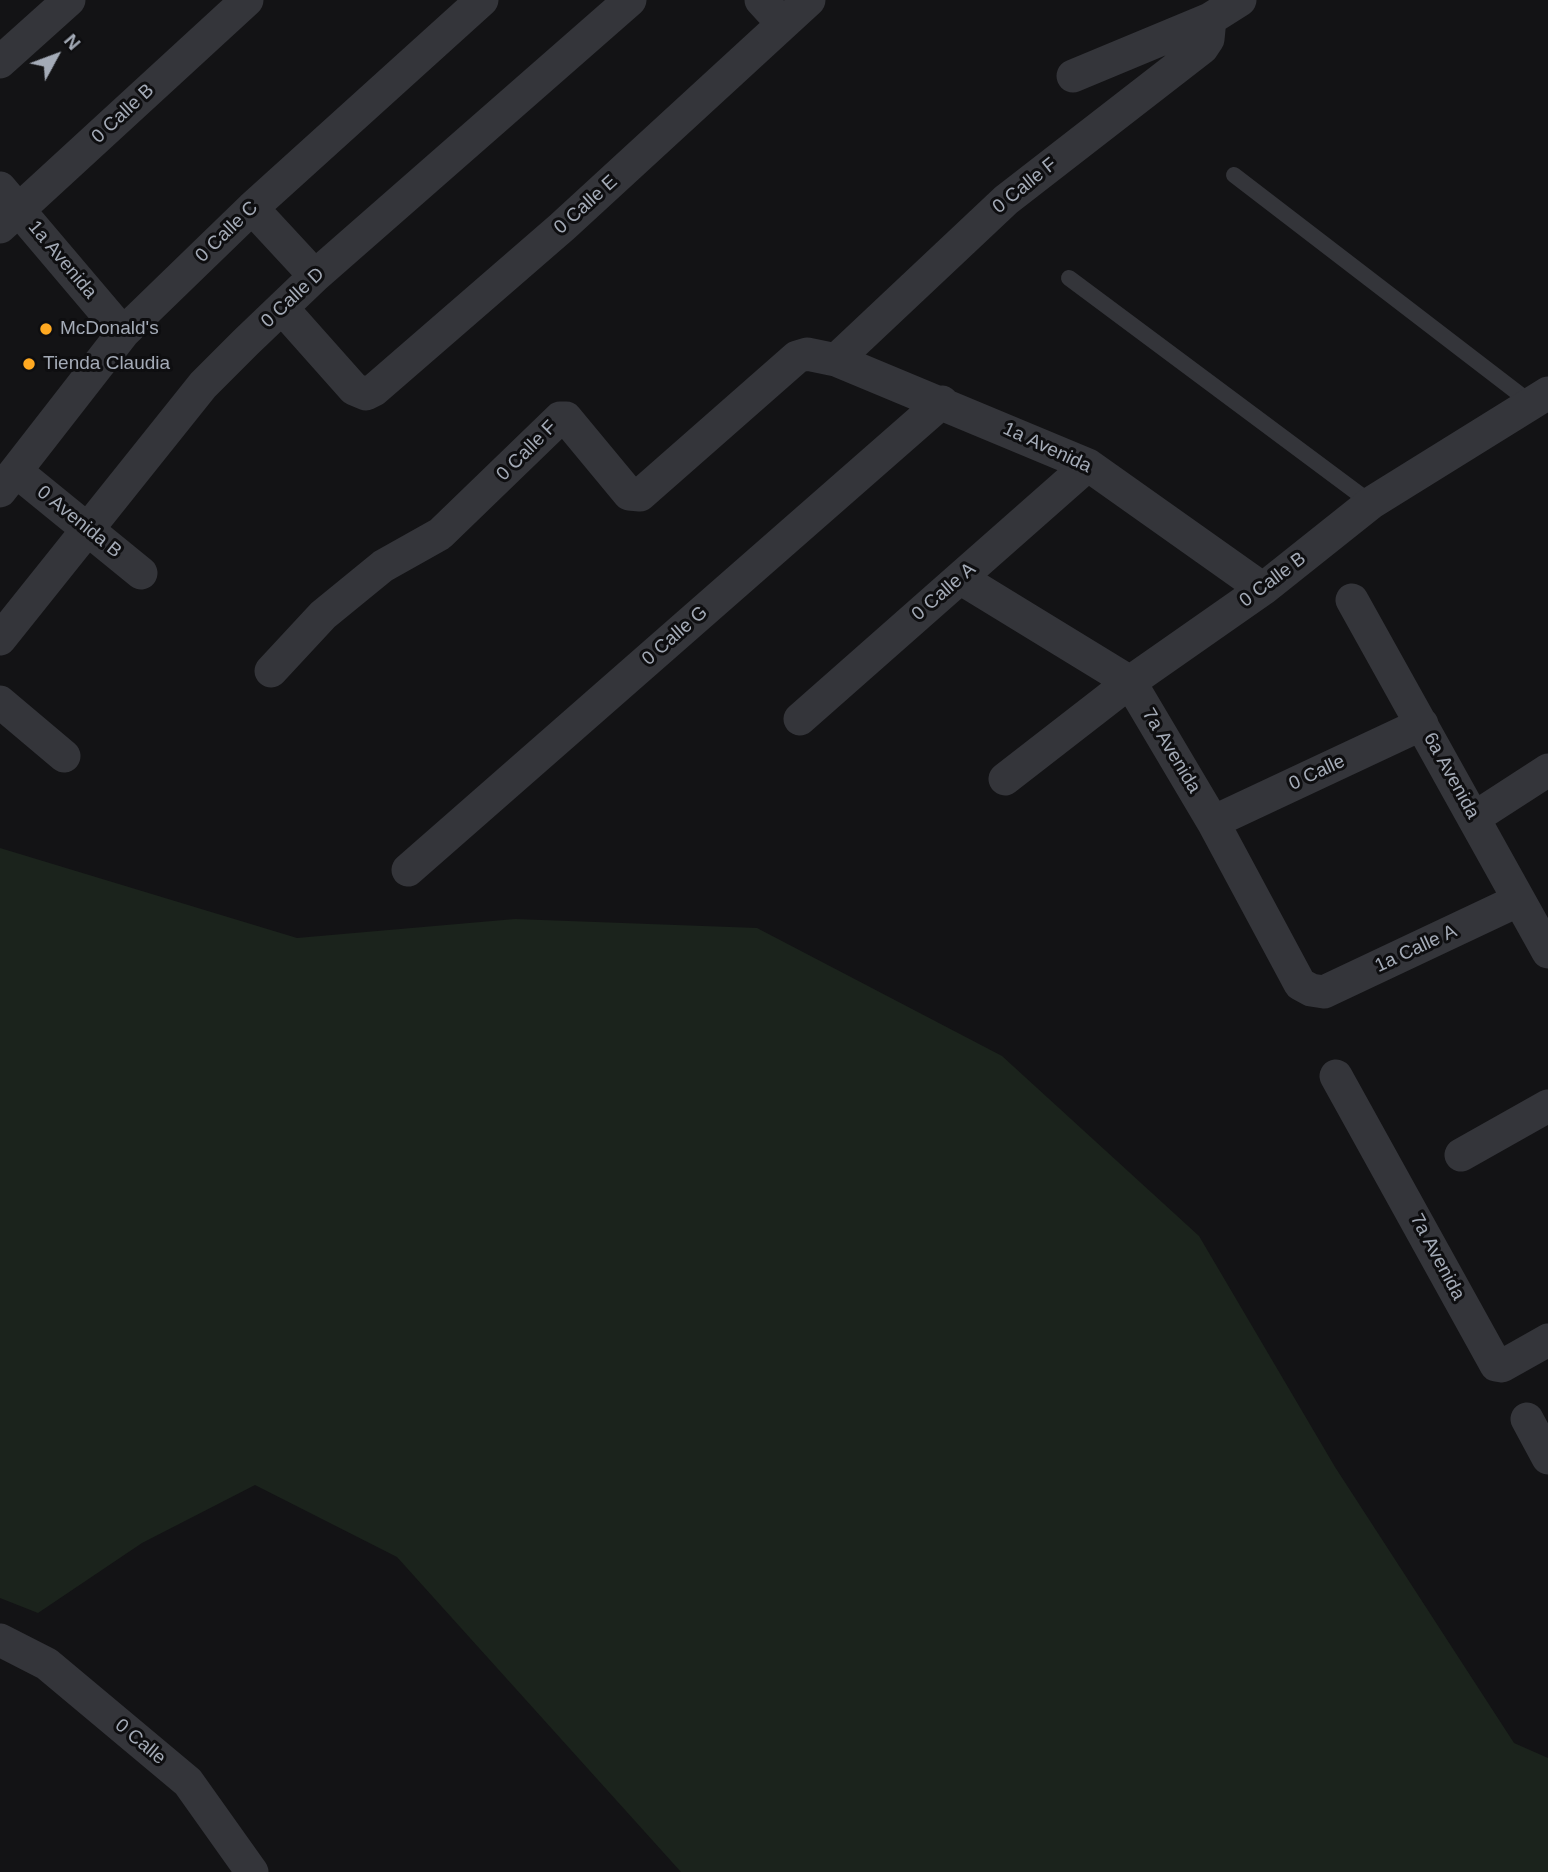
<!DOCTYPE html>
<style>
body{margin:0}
#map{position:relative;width:1548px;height:1872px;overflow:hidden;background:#131315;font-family:Arial,sans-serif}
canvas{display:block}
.north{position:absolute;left:21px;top:21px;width:70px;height:70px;-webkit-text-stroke:5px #0e0e10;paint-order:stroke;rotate:49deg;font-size:19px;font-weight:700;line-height:28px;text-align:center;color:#a4abb7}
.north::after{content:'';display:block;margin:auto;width:24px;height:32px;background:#a4abb7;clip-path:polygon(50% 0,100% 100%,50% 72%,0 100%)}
</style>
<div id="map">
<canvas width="1548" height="1872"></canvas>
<div class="north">N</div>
</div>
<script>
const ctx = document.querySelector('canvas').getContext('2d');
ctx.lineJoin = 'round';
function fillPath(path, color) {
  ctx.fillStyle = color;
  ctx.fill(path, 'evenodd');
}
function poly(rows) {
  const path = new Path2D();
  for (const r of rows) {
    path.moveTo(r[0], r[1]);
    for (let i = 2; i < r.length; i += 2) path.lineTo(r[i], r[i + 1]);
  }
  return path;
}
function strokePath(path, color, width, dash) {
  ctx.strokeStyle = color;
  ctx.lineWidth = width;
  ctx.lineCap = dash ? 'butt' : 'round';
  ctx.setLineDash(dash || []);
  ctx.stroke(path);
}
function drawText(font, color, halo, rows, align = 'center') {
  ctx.font = font + ' Arial,sans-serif';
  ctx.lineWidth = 6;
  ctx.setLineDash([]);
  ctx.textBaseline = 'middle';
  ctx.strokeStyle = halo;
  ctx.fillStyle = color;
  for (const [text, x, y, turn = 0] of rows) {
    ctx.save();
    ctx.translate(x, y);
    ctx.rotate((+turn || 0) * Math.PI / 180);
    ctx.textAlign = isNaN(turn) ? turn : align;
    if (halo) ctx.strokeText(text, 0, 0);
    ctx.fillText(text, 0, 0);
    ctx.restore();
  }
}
const green = poly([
 [0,848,297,938,515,919,757,928,1002,1056,1199,1236,1335,1467,1514,1743,1548,1758,1548,1872,681,1872,397,1557,255,1485,142,1543,38,1613,0,1598]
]);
const lane = poly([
 [1234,175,1531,403],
 [1069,278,1371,503]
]);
const street = poly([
 [761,0,783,24],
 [0,62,69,0],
 [1073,76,1210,19],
 [0,188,123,333],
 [252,208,315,276],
 [0,227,247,0],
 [282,308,354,389,366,394,374,390,562,227,809,0],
 [836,360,1006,200,1202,48,1208,39,1210,19,1240,0],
 [17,472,141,573],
 [0,491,123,333,252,208,482,0],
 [960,578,1130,682,1213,822,1300,984,1311,990,1324,992,1519,900],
 [1352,600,1548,952],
 [0,639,203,385,246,342,315,276,630,0],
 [271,671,323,615,383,566,440,534,560,418,566,418,629,494,640,495,797,357,807,354,836,360,1088,465,1263,589],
 [0,702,64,756],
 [800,719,1088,465],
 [1005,779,1130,682,1263,589,1371,503,1548,393],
 [1474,818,1548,770],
 [1213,822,1422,724],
 [408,870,942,402],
 [1336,1076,1496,1365,1502,1366,1548,1340],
 [1461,1155,1548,1106],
 [1527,1419,1548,1458],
 [0,1640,47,1664,188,1782,252,1872]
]);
const markers = [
 [46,329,7,"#ffa921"],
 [29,364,7,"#ffa921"]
];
const streetNames = [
 ["0 Calle B",123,114,-43],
 ["0 Calle F",1025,186,-39],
 ["0 Calle E",586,205,-42],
 ["0 Calle C",227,232,-44],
 ["1a Avenida",62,260,50],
 ["0 Calle D",293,298,-43],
 ["1a Avenida",1047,448,25],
 ["0 Calle F",527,451,-45],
 ["0 Avenida B",79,522,39],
 ["0 Calle B",1273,580,-37],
 ["0 Calle A",944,592,-41],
 ["0 Calle G",675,636,-41],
 ["7a Avenida",1171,751,59],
 ["0 Calle",1317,773,-25],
 ["6a Avenida",1451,776,61],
 ["1a Calle A",1416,949,-25],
 ["7a Avenida",1437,1257,62],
 ["0 Calle",140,1742,40]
];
const poiNames = [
 ["McDonald's",60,329],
 ["Tienda Claudia",43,364]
];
fillPath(green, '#1b231c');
strokePath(lane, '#34353a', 16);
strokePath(street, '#34353a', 33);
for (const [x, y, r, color] of markers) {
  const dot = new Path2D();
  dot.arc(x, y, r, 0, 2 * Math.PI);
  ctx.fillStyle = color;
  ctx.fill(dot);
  strokePath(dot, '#0e0e10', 2.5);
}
drawText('19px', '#a4abb7', '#0e0e10', streetNames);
drawText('19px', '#a4abb7', '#0e0e10', poiNames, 'left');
</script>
